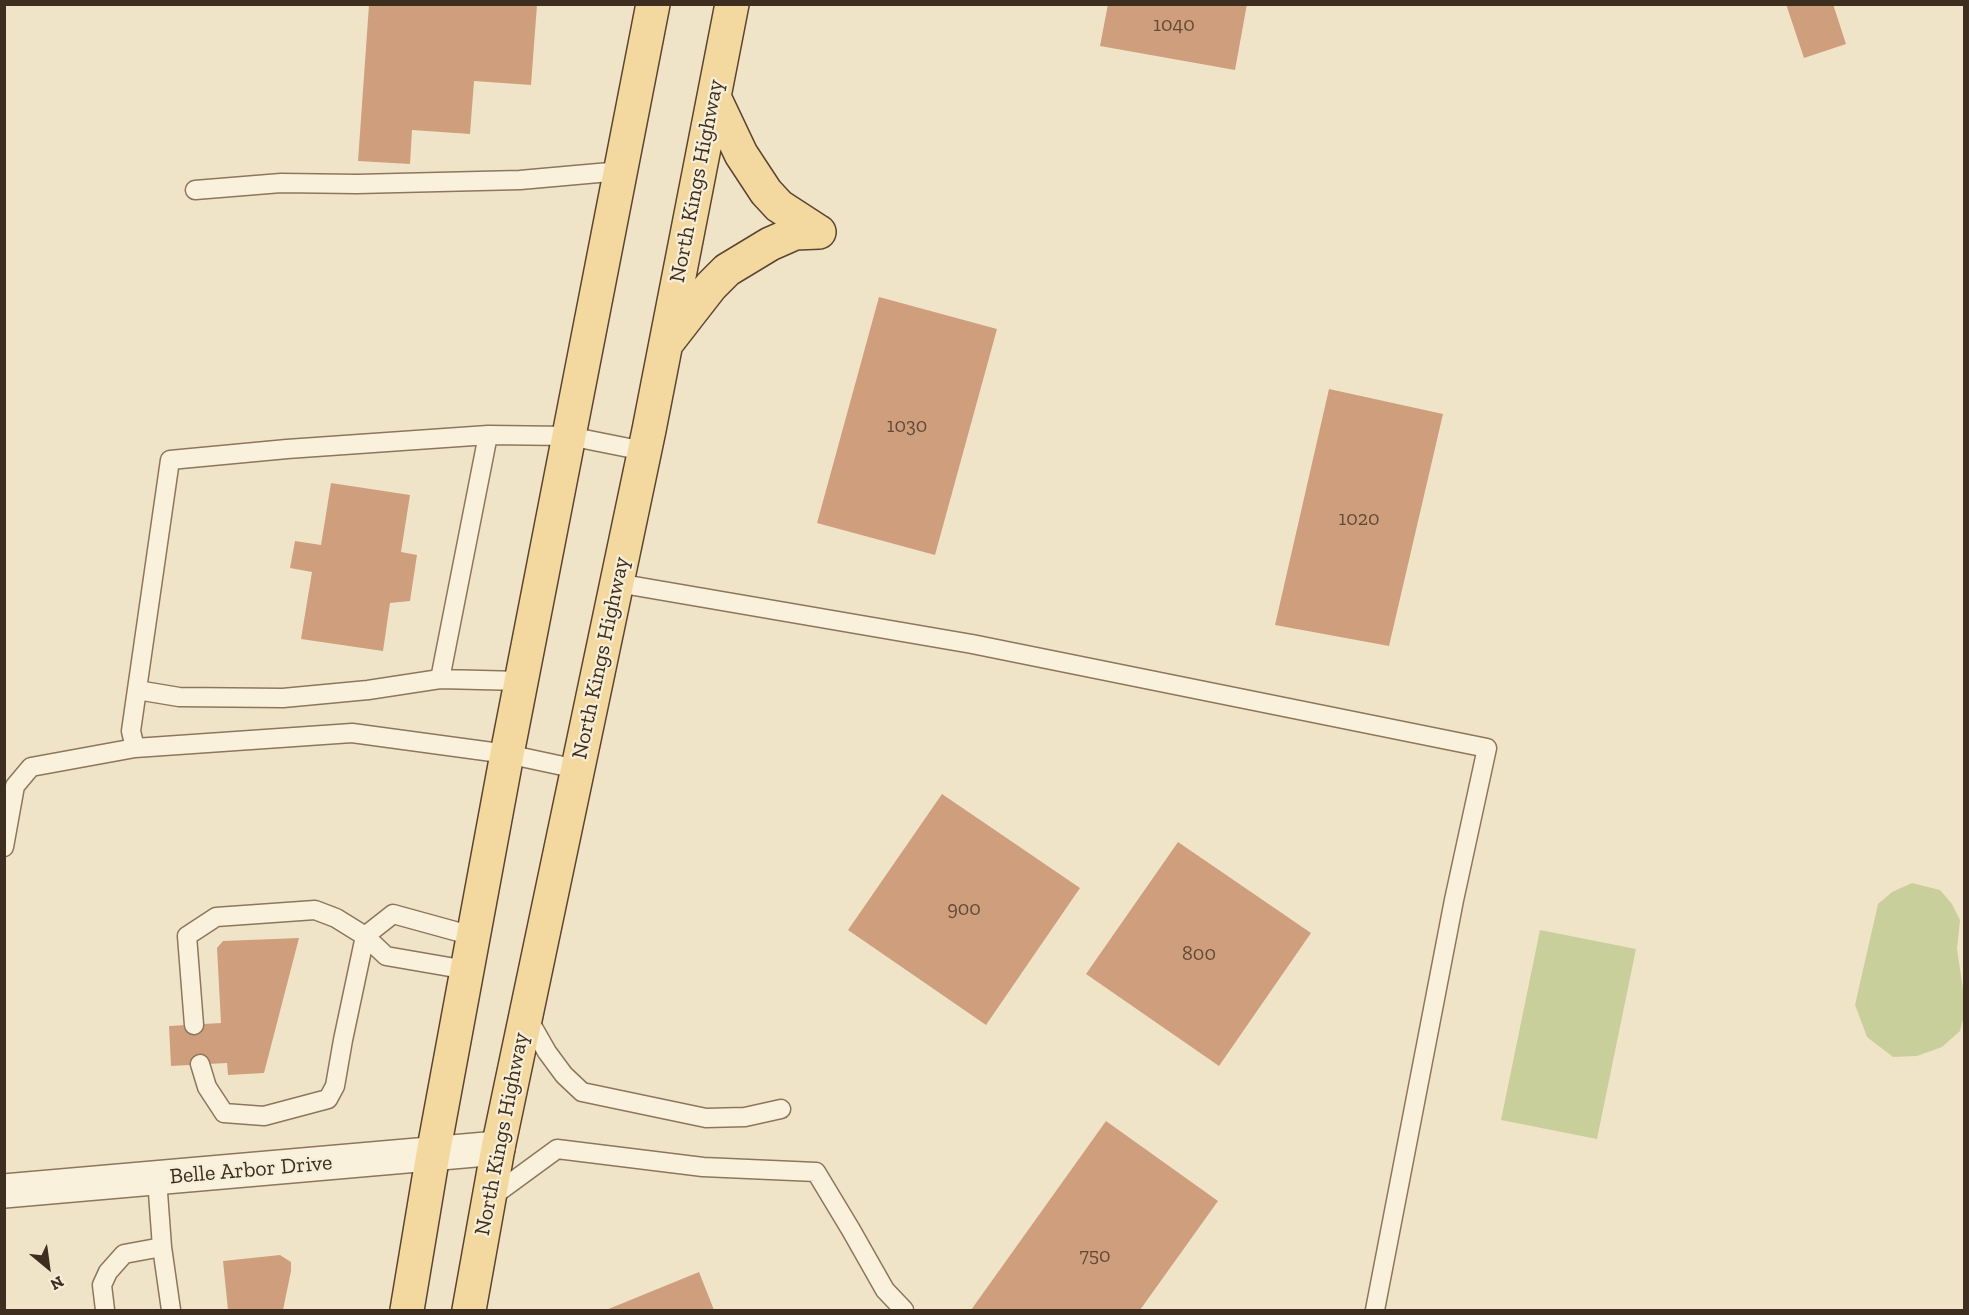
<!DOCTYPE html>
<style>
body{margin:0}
#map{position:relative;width:1969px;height:1315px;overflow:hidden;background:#f0e4c8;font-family:"Zilla Slab",serif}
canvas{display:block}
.frame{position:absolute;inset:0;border:6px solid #3d2e20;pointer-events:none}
.north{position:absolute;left:18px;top:1237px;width:60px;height:60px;-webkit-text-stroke:4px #f7eed8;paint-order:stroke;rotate:151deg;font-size:16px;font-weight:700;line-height:24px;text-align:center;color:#3d2e20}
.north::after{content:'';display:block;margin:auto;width:21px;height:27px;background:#3d2e20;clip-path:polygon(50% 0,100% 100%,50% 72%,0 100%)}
</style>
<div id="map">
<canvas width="1969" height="1315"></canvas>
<div class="frame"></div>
<div class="north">N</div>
</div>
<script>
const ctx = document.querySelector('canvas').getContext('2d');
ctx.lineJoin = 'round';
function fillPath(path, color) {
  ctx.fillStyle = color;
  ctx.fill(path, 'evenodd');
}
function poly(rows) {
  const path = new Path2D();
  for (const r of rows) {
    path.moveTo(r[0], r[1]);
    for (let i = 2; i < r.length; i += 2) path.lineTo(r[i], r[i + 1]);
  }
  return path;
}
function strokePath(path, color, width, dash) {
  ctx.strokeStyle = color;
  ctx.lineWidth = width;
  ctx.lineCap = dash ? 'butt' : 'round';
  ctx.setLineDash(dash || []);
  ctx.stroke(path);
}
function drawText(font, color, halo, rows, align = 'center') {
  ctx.font = font + ' "Zilla Slab",serif';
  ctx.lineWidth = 4.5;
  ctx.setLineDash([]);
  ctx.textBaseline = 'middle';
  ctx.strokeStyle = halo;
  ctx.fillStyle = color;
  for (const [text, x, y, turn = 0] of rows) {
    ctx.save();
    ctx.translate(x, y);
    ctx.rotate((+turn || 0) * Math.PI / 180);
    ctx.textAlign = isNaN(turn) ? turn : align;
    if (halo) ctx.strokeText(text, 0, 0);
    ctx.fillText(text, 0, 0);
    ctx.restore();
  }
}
const green = poly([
 [1912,883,1940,890,1952,904,1960,920,1957,949,1964,996,1964,1016,1960,1031,1942,1047,1917,1056,1893,1057,1867,1037,1855,1005,1878,904,1892,892],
 [1540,930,1636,949,1597,1139,1501,1120]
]);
const building = poly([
 [1108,4,1247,4,1235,70,1100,46],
 [1786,4,1833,4,1846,44,1804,58],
 [369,5,537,5,531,85,474,81,470,134,412,130,410,164,358,161],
 [879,297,997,329,935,555,817,523],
 [1329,389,1443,414,1389,646,1275,625],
 [331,483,410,495,401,552,417,555,410,601,390,603,383,651,301,639,312,572,290,568,295,541,321,545],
 [942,794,1080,888,986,1025,848,930],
 [1178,842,1311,933,1219,1066,1086,974],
 [299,938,264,1073,228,1075,227,1063,171,1066,169,1026,221,1023,217,948,223,941],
 [1106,1121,1218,1201,1140,1310,971,1310],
 [280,1255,291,1262,291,1271,283,1310,228,1310,223,1261],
 [699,1272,714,1310,606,1310]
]);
const lane = poly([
 [195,190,281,183,357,184,520,180,621,171],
 [617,583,972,644,1487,748,1454,900,1375,1310],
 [440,679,488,435],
 [137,690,179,697,283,698,368,690,440,679,521,681],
 [577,769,507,754,352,733,135,748,131,731,170,460,287,449,488,435,569,436,644,451],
 [4,847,15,786,31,767,135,748],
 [527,1017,547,1052,564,1075,582,1092,706,1118,745,1117,781,1109],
 [194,1025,187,936,216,917,315,910,336,918,365,936,386,956,467,970],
 [200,1064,207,1087,224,1113,264,1116,328,1099,335,1086,343,1040,365,936,393,914,473,936],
 [157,1179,162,1247,171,1310],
 [490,1198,557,1149,703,1167,816,1172,851,1230,885,1290,904,1310],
 [105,1310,102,1285,108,1272,124,1254,162,1247]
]);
const street = poly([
 [4,1191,498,1148]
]);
const primary = poly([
 [714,97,741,154,766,192,779,206,819,232],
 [669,340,711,286,727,270,770,244,795,233,819,232],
 [407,1310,433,1154,507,754,653,4],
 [469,1310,498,1148,649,430,732,4]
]);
const numberNames = [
 ["1040",1174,25],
 ["1030",907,426],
 ["1020",1359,519],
 ["900",964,909],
 ["800",1199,954],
 ["750",1095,1256]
];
const streetNames = [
 ["North Kings Highway",697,181,-79],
 ["North Kings Highway",601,658,-78],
 ["North Kings Highway",502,1134,-79],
 ["Belle Arbor Drive",251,1170,-5]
];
fillPath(green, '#c9cf9b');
fillPath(building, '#cf9f7d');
strokePath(lane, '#8d765c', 21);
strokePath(street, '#8d765c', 36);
strokePath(primary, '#5b4430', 36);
strokePath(lane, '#faf1dc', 18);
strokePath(street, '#faf1dc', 33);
strokePath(primary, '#f3d9a0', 33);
drawText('20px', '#624a37', null, numberNames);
drawText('22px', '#3d2e20', '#f7eed8', streetNames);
</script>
